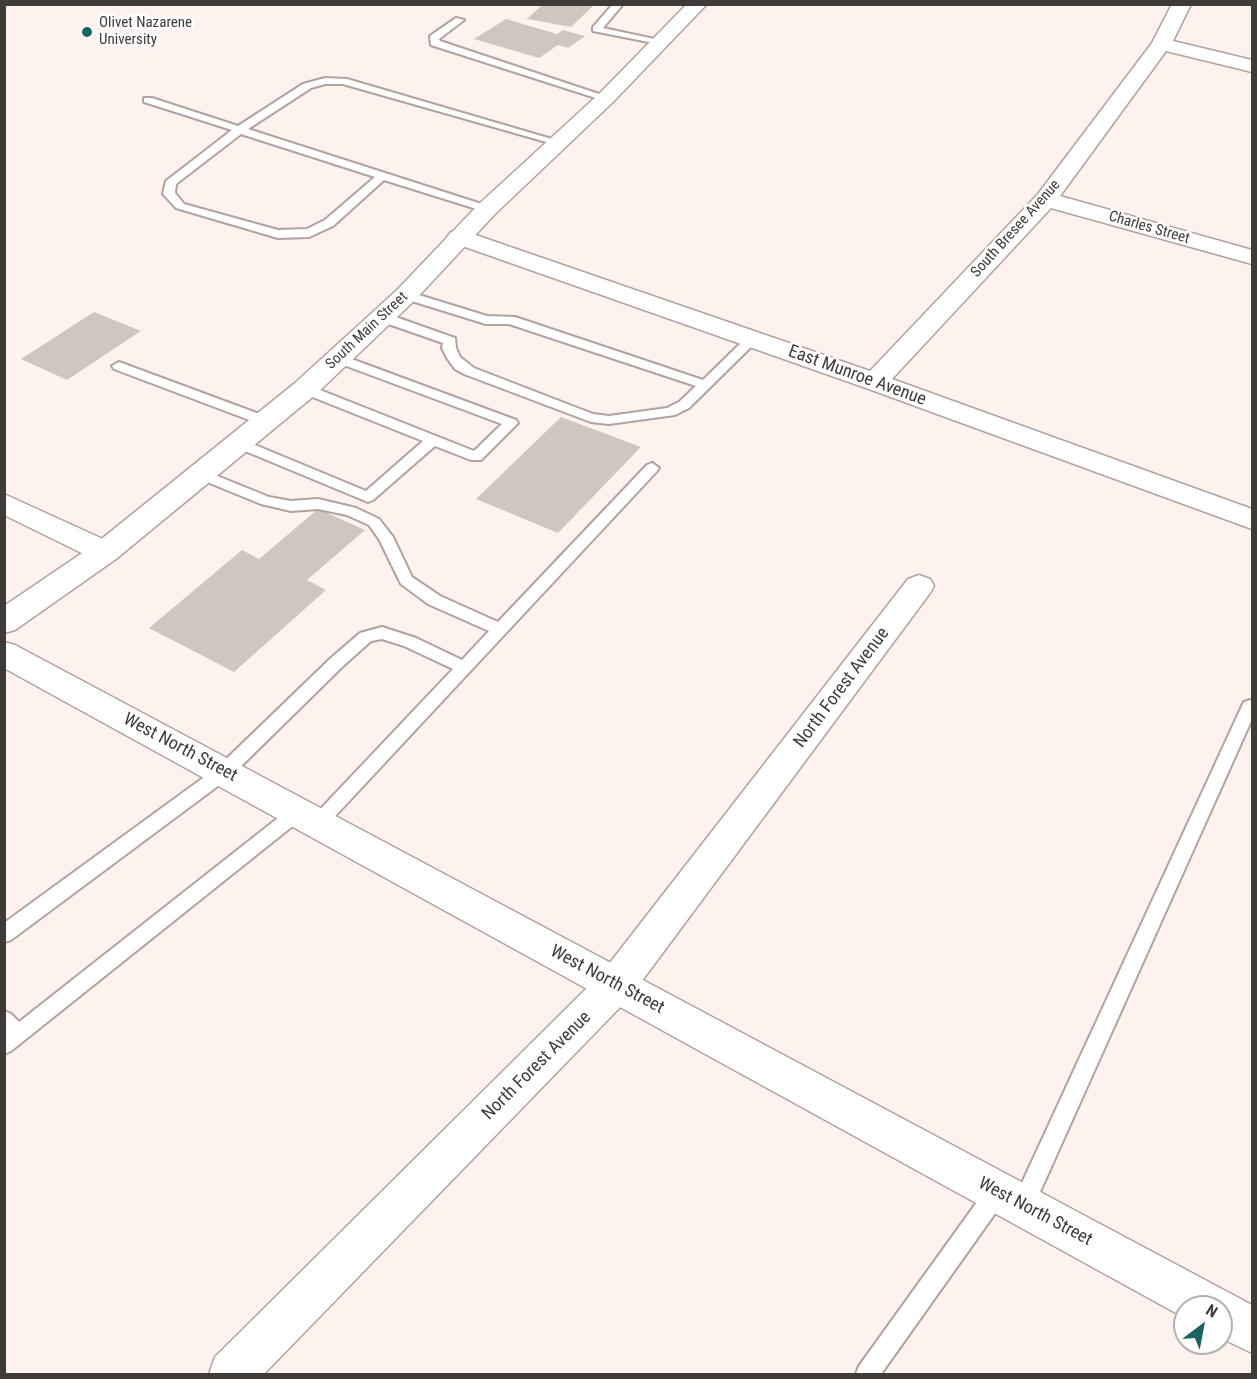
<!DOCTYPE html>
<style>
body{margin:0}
#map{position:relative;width:1257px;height:1379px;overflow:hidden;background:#fef2ef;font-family:"Roboto Condensed",sans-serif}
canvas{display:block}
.frame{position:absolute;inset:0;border:6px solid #403a39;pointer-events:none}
.north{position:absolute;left:1173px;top:1295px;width:60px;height:60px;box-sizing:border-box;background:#fff;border:2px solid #b3b0b0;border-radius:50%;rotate:32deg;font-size:16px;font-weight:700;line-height:24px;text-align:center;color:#403a39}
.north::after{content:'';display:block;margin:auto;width:21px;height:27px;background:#1a655d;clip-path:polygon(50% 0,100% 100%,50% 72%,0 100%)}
</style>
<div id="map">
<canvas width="1257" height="1379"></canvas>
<div class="frame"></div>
<div class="north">N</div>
</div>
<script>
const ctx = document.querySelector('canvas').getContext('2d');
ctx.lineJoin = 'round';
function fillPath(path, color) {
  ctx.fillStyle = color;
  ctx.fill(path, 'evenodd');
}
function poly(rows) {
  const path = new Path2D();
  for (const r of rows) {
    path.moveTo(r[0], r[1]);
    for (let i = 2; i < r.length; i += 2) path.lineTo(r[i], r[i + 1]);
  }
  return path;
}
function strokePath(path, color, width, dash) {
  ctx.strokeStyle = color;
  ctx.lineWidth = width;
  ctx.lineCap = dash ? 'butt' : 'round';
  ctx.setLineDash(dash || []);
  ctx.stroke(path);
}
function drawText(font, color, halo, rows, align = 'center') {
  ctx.font = font + ' "Roboto Condensed",sans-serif';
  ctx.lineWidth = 5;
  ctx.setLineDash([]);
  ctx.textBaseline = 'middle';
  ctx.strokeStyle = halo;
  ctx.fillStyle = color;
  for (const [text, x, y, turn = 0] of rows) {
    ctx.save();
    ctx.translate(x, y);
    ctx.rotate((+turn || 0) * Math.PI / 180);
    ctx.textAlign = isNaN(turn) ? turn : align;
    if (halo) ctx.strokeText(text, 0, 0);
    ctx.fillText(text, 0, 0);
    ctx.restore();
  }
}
const building = poly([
 [543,4,595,4,571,27,527,19],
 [506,19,557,34,563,30,585,36,568,48,558,45,539,58,474,39],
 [94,312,141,331,67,380,21,359],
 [561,417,641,447,558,533,476,499],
 [318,509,365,530,307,580,326,590,234,672,149,628,242,550,259,559]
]);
const service = poly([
 [613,4,623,4,603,28,664,41,664,45,593,31,593,27,613,4],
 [456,18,464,20,439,39,440,41,611,98,610,100,602,100,431,45,430,36,456,18],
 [325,78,347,79,562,142,557,145,343,84,325,84,311,88,248,129,491,207,491,211,483,211,384,180,333,226,309,237,278,238,176,208,165,196,163,194,166,181,232,130,144,102,144,98,152,98,238,126,303,84,325,78],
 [241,134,375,177,325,220,307,229,278,230,184,204,175,193,176,184,241,134],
 [406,291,487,316,515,317,703,380,748,336,753,335,759,339,689,408,675,415,609,424,591,422,464,374,455,369,447,358,442,348,443,343,377,320,376,317,382,313,387,314,455,338,456,348,460,357,474,368,593,414,609,416,667,408,679,402,696,386,509,324,486,324,402,298,400,295,402,292,406,291],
 [338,354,516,420,518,423,481,460,471,460,435,446,373,500,368,502,233,446,231,443,233,440,243,440,366,491,423,441,300,392,298,389,300,386,310,386,474,451,502,424,333,361,331,358,338,354],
 [119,362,270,418,272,421,265,425,260,424,114,369,112,366,119,362],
 [652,463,659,468,657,471,324,828,318,830,312,828,309,823,312,818,453,669,404,646,382,639,371,641,343,666,230,777,11,940,4,942,4,923,218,767,331,658,360,633,382,627,416,638,462,660,489,631,428,604,401,584,379,539,369,525,347,515,318,509,291,511,261,504,195,477,193,474,195,471,205,471,269,497,291,501,318,499,356,508,379,519,393,537,412,577,440,596,498,622,647,465,652,463],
 [1250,700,1252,701,1252,719,1031,1212,1023,1215,1015,1212,1012,1205,1015,1198,1242,706,1244,702,1250,700],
 [298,805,304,807,307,812,304,817,11,1051,4,1054,4,1011,11,1014,19,1022,292,807,298,805],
 [998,1181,1006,1184,1009,1191,1006,1198,881,1374,856,1374,859,1366,990,1184,998,1181]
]);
const minor = poly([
 [1172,4,1191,4,1173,41,1252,60,1252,72,1166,51,1060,196,1252,250,1252,264,1051,208,892,379,1252,509,1252,529,866,388,451,242,447,237,451,232,459,230,467,232,870,371,1038,194,1152,43,1172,4],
 [4,494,116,545,120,552,116,559,105,562,94,559,4,515,4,494],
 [919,575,930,579,934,586,930,593,630,997,264,1374,209,1374,215,1357,602,973,908,579,919,575]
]);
const secondary = poly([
 [4,642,15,645,1252,1305,1252,1353,1221,1338,1221,1307,1185,1307,1185,1318,4,668,4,642]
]);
const primary = poly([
 [687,4,707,4,613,102,495,214,415,300,315,395,116,559,15,630,4,633,4,606,94,545,295,383,397,290,479,204,599,94,687,4]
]);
const markers = [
 [87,32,6,"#1a655d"]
];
const farPoinames = [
 ["Olivet Nazarene",99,23],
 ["University",99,40]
];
const farStreetnames = [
 ["Charles Street",1149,228,16],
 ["South Bresee Avenue",1016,229,-48],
 ["South Main Street",367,331,-43]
];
const streetNames = [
 ["East Munroe Avenue",857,376,20],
 ["North Forest Avenue",842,688,-53],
 ["West North Street",180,748,28],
 ["West North Street",607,980,28],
 ["North Forest Avenue",537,1066,-45],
 ["West North Street",1035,1212,28]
];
fillPath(building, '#d1c6bd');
strokePath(service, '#b1a29f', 4);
strokePath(minor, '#b1a29f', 3);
strokePath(secondary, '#b1a29f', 3);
strokePath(primary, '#b1a29f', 3);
fillPath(service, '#fff');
fillPath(minor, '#fff');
fillPath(secondary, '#fff');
fillPath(primary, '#fff');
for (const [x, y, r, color] of markers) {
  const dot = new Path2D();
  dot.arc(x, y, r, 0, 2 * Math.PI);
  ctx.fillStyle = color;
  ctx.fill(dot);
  strokePath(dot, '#fff', 2);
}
drawText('15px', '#403a39', '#fff', farPoinames, 'left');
drawText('15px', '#403a39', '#fff', farStreetnames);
drawText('18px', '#403a39', '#fff', streetNames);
</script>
